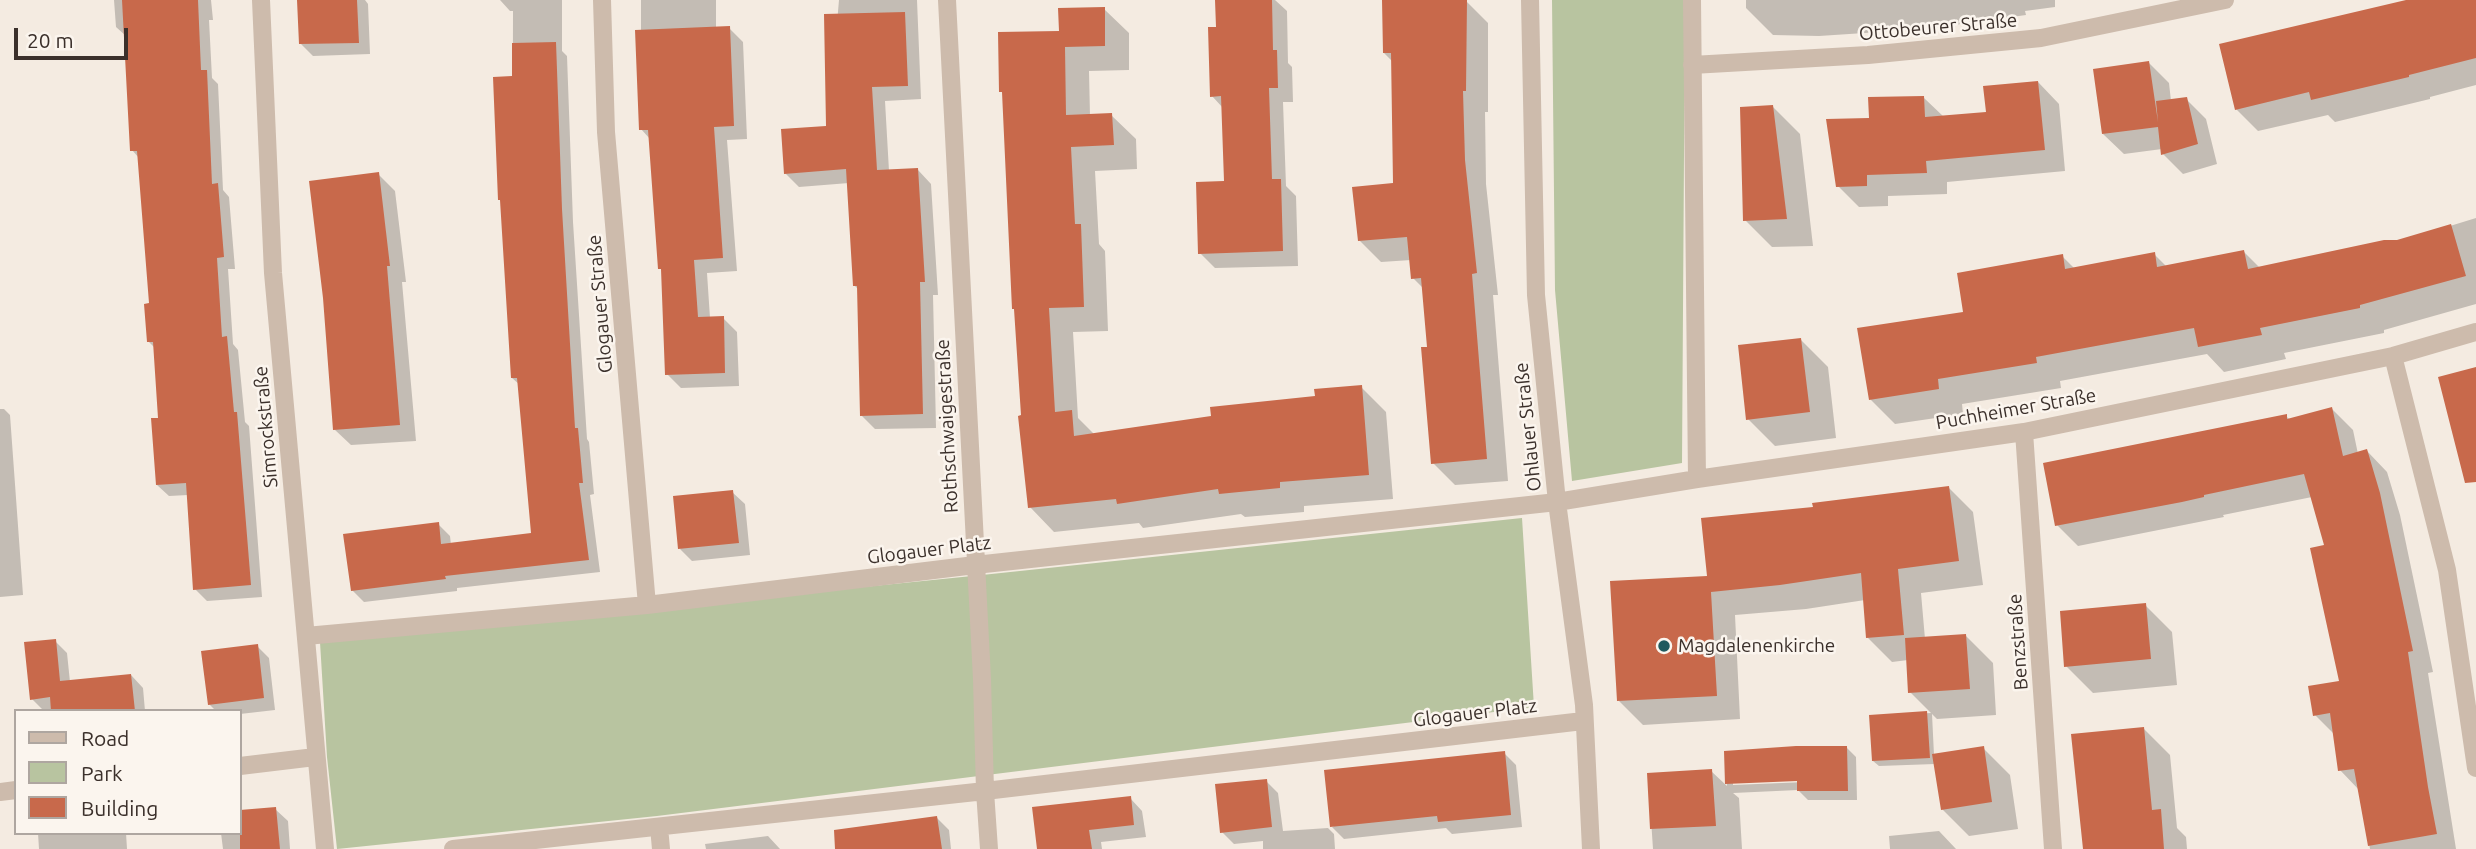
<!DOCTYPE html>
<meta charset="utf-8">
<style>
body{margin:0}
#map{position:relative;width:2476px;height:849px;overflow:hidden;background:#f4ebe1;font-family:Ubuntu,sans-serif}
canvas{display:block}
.legend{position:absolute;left:14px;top:709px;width:228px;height:126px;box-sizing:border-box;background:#fbf5ee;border:2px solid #aea6a0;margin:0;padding:9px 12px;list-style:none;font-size:21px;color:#3b302b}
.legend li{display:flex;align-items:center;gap:14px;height:35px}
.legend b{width:35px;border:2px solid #aea6a0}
.scale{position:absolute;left:14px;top:28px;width:114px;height:32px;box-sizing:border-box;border:4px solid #3b302b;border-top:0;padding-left:9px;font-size:21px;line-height:24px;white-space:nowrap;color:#3b302b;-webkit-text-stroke:5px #fbf5ee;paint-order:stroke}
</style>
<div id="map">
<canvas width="2476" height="849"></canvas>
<ul class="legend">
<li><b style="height:9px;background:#cdbbac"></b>Road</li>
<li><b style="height:19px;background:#b8c4a0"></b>Park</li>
<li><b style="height:19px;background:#c8694b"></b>Building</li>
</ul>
<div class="scale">20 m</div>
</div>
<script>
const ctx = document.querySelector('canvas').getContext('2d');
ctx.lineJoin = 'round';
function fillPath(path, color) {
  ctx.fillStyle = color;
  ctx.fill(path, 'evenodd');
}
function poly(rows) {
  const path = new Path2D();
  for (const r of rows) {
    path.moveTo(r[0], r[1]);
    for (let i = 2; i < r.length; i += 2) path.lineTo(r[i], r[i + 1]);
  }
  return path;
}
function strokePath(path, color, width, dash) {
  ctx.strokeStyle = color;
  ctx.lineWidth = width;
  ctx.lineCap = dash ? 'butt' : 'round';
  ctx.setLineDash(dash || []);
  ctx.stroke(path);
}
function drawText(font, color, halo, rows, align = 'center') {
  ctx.font = font + ' Ubuntu,sans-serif';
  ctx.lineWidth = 5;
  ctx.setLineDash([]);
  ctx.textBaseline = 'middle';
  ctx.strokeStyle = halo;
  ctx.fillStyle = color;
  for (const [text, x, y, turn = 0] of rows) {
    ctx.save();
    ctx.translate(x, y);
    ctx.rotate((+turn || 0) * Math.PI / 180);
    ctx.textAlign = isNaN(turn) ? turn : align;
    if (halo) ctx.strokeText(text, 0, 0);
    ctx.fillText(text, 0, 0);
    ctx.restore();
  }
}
const green = poly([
 [1552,0,1685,0,1682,463,1572,481,1555,290],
 [1522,518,1534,707,657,816,337,849,327,757,320,642,982,575]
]);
const shadow = poly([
 [114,0,211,0,213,20,209,20,212,78,218,84,223,190,229,197,235,269,228,269,233,344,238,350,245,422,249,426,262,597,207,601,195,589,188,495,169,496,157,485,160,419,155,348,148,341,151,305,139,158,132,150,126,36,116,27],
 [299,0,365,0,368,4,370,54,313,56,301,44],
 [500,0,562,0,562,51,567,56,573,222,587,439,589,442,594,494,590,495,600,572,457,588,457,591,364,602,352,590,438,524,450,536,451,545,533,534,520,385,512,378,513,11,510,11],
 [641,0,716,0,716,28,729,28,743,42,747,139,727,140,737,271,707,273,710,318,723,318,737,332,739,386,681,388,667,374,663,271,660,268,650,139,641,129],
 [839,0,917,0,921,99,885,101,889,171,918,170,931,184,938,295,933,295,936,428,875,429,862,416,859,290,854,285,849,183,799,187,785,173,828,127],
 [1217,0,1275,0,1287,11,1288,63,1292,67,1293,102,1283,102,1286,186,1296,196,1298,266,1215,268,1200,253,1226,183,1223,108,1212,96,1218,28],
 [1746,0,2055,0,2055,7,2025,11,2026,15,1925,29,1819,36,1773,35,1746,8],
 [2414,0,2476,0,2476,85,2430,97,2430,99,2335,122,2328,115,2258,131,2236,109],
 [1466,1,1488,23,1488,112,1485,112,1486,184,1498,295,1493,295,1508,481,1455,485,1433,463,1429,348,1424,289,1413,278,1411,260,1381,262,1359,240,1395,185,1393,62,1384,53],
 [1104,9,1129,33,1129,70,1089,71,1090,116,1111,115,1136,139,1137,169,1095,171,1099,244,1105,251,1108,331,1073,332,1078,418,1094,434,1213,418,1361,387,1386,412,1393,499,1304,506,1304,512,1245,517,1241,514,1143,528,1139,523,1054,532,1030,507,1004,95,1001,91,1061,32],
 [2149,63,2169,83,2171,101,2186,99,2206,119,2217,164,2183,174,2163,154,2162,149,2124,154,2103,134],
 [2038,82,2059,104,2065,171,1947,182,1947,194,1888,196,1888,206,1859,207,1838,186,1924,98,1944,117,1987,113],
 [1773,107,1800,134,1813,246,1772,247,1745,220],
 [378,174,395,191,406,282,402,282,416,441,351,445,334,429],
 [2476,218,2476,304,2384,330,2384,333,2284,353,2286,359,2224,372,2207,354,2060,381,2061,388,1962,404,1963,414,1895,424,1870,399,1965,313,2062,256,2075,269,2154,254,2167,267,2244,252,2260,268,2398,242],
 [1801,340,1828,367,1836,438,1775,446,1748,419],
 [0,409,4,409,10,415,23,595,0,597],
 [2332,409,2353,430,2358,454,2367,451,2387,472,2400,515,2433,672,2428,673,2456,849,2370,849,2360,791,2340,770,2335,735,2315,715,2341,682,2326,546,2312,497,2223,515,2224,517,2078,546,2057,525,2286,416,2290,420],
 [1949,488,1973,512,1983,585,1921,593,1925,639,1966,636,1993,663,1996,715,1937,719,1932,714,1934,755,1983,748,2010,775,2018,829,1969,836,1942,809,1935,764,1879,766,1873,761,1870,716,1931,713,1910,692,1908,660,1892,662,1867,637,1865,600,1806,609,1735,615,1740,719,1643,725,1619,701,1709,577,1815,508],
 [732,492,745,504,750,555,692,561,680,549],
 [2145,605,2172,632,2177,685,2093,693,2066,666],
 [55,641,67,653,70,682,131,675,143,688,145,711,44,711,32,699],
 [257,646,269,658,275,710,240,714,240,711,216,711,209,704],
 [2144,729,2170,755,2177,828,2186,837,2187,849,2084,849],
 [1847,748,1856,757,1857,800,1808,800,1798,790,1733,793,1739,798,1742,849,1653,849,1648,775,1711,771,1727,786,1725,753],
 [1805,779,1806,782,1733,785,1733,782],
 [1504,753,1516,765,1522,827,1452,834,1446,828,1344,839,1332,827],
 [1266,781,1278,793,1283,831,1328,828,1334,834,1335,849,1263,849,1263,841,1234,844,1222,832],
 [1130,798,1142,811,1146,837,1101,842,1102,849,1038,849],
 [275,809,288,821,290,849,223,849,221,833,240,833,240,812],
 [937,818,949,830,951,849,872,849],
 [1939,831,1956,849,1890,849,1889,836],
 [38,833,126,833,127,849,39,849],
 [768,836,780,849,706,849,705,844]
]);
const building = poly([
 [122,0,198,0,201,70,207,70,212,184,218,183,224,257,217,258,222,337,227,336,234,412,237,412,251,585,193,590,186,483,156,485,151,418,158,418,153,342,147,342,144,304,149,303,137,151,130,151],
 [297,0,357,0,359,43,299,44],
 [1215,0,1272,0,1273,50,1277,50,1278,88,1269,88,1272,179,1281,179,1283,251,1198,254,1196,182,1224,181,1221,96,1210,97,1208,27,1216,27],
 [1382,0,1467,0,1466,91,1463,91,1465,160,1477,273,1472,274,1487,459,1431,464,1421,347,1427,347,1421,278,1411,279,1407,237,1358,241,1352,187,1393,183,1391,53,1383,53],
 [2406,0,2476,0,2476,58,2409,75,2409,77,2311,100,2309,92,2235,110,2219,44],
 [1105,7,1105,46,1065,47,1066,115,1112,113,1114,145,1071,147,1075,224,1081,224,1084,307,1049,308,1055,412,1072,410,1074,436,1211,416,1210,407,1315,396,1314,389,1362,385,1369,475,1280,482,1280,488,1219,494,1218,489,1117,504,1116,499,1028,508,1018,416,1021,415,1014,309,1012,309,1002,92,999,92,998,32,1059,31,1058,8],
 [905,12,908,86,872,87,877,170,918,168,925,282,920,282,923,414,860,416,857,286,853,286,846,169,784,174,781,129,826,126,824,14],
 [730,26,734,126,714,127,723,258,694,260,698,317,724,316,725,373,665,375,661,269,658,269,648,130,639,130,635,30],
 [556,42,562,209,575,428,578,428,583,483,579,483,589,560,445,576,446,579,351,591,343,534,439,522,441,544,531,533,517,378,511,378,500,200,498,200,493,77,512,76,512,43],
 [2149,61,2158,122,2156,101,2187,97,2198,144,2161,155,2158,127,2102,134,2093,69],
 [2038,81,2045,150,1926,161,1927,173,1867,175,1867,186,1836,187,1826,119,1869,118,1868,97,1924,96,1925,117,1986,112,1983,86],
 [1773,105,1787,219,1743,221,1740,107],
 [379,172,390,266,387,266,400,425,333,430,323,298,309,181],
 [2451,224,2466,276,2360,305,2360,308,2260,328,2262,335,2198,347,2194,328,2036,357,2037,363,1938,379,1939,389,1869,400,1857,328,1963,312,1957,273,2063,254,2065,269,2155,252,2157,267,2244,250,2248,269,2384,240,2397,240],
 [1801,338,1810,412,1746,420,1738,345],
 [2476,367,2476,482,2465,483,2438,377],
 [2332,407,2343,456,2367,449,2380,493,2413,651,2408,652,2428,787,2437,834,2368,846,2354,769,2338,771,2330,713,2313,716,2308,686,2339,681,2310,548,2324,545,2304,474,2204,495,2204,497,2182,502,2055,526,2043,463,2287,414,2287,419],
 [1949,486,1959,561,1898,569,1904,635,1866,638,1861,573,1780,585,1711,592,1717,696,1617,701,1610,581,1707,576,1701,518,1813,507,1812,503],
 [733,490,739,543,678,549,673,496],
 [2146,603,2151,659,2064,667,2060,611],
 [1966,634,1970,689,1908,693,1905,638],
 [56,639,60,681,131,674,135,711,51,711,50,697,30,700,24,642],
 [258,644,264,698,208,705,201,651],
 [1927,711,1930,758,1872,761,1869,715],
 [2144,727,2152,810,2161,809,2164,849,2083,849,2071,734],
 [1796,746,1847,746,1848,791,1797,791,1797,781,1725,784,1724,751],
 [1984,746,1992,802,1941,810,1932,754],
 [1505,751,1511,815,1438,822,1437,816,1330,827,1324,770],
 [1712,769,1716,826,1650,829,1647,773],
 [1267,779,1272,827,1220,833,1215,784],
 [1131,796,1134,825,1089,830,1092,849,1037,849,1032,807],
 [276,807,280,849,240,849,240,810],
 [937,816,942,849,835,849,834,830]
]);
const minor = poly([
 [261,0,273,273,325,849],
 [602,0,606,132,647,605],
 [947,0,982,679,985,791,989,849],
 [1530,0,1536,295,1557,502,1584,705,1591,849],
 [1692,0,1697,479],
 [1692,65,1868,55,2041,38,2225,0],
 [2393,356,2447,570,2476,768],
 [2024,432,2053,849],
 [306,636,647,605,975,565,1557,502,1697,479,2024,432,2393,356,2476,332],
 [240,766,315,757],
 [0,792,16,790],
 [659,827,661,849],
 [453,849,985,791,1583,721]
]);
const markers = [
 [1664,646,7,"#1f5a5e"]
];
const streetNames = [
 ["Ottobeurer Straße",1938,27,-5],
 ["Glogauer Straße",600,304,-95],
 ["Puchheimer Straße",2016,409,-10],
 ["Rothschwaigestraße",947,426,-93],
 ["Simrockstraße",266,427,-95],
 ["Ohlauer Straße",1528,427,-96],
 ["Glogauer Platz",929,550,-7],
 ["Benzstraße",2018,642,-94],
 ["Glogauer Platz",1475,713,-7]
];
const poiNames = [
 ["Magdalenenkirche",1678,646]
];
fillPath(green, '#b8c4a0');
fillPath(shadow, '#0003');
fillPath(building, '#c8694b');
strokePath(minor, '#cdbbac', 18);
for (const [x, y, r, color] of markers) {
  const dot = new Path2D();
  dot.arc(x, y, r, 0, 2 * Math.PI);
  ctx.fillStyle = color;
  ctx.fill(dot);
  strokePath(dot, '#fbf5ee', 2.5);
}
drawText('19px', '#3b302b', '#fbf5ee', streetNames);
drawText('19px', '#3b302b', '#fbf5ee', poiNames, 'left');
</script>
